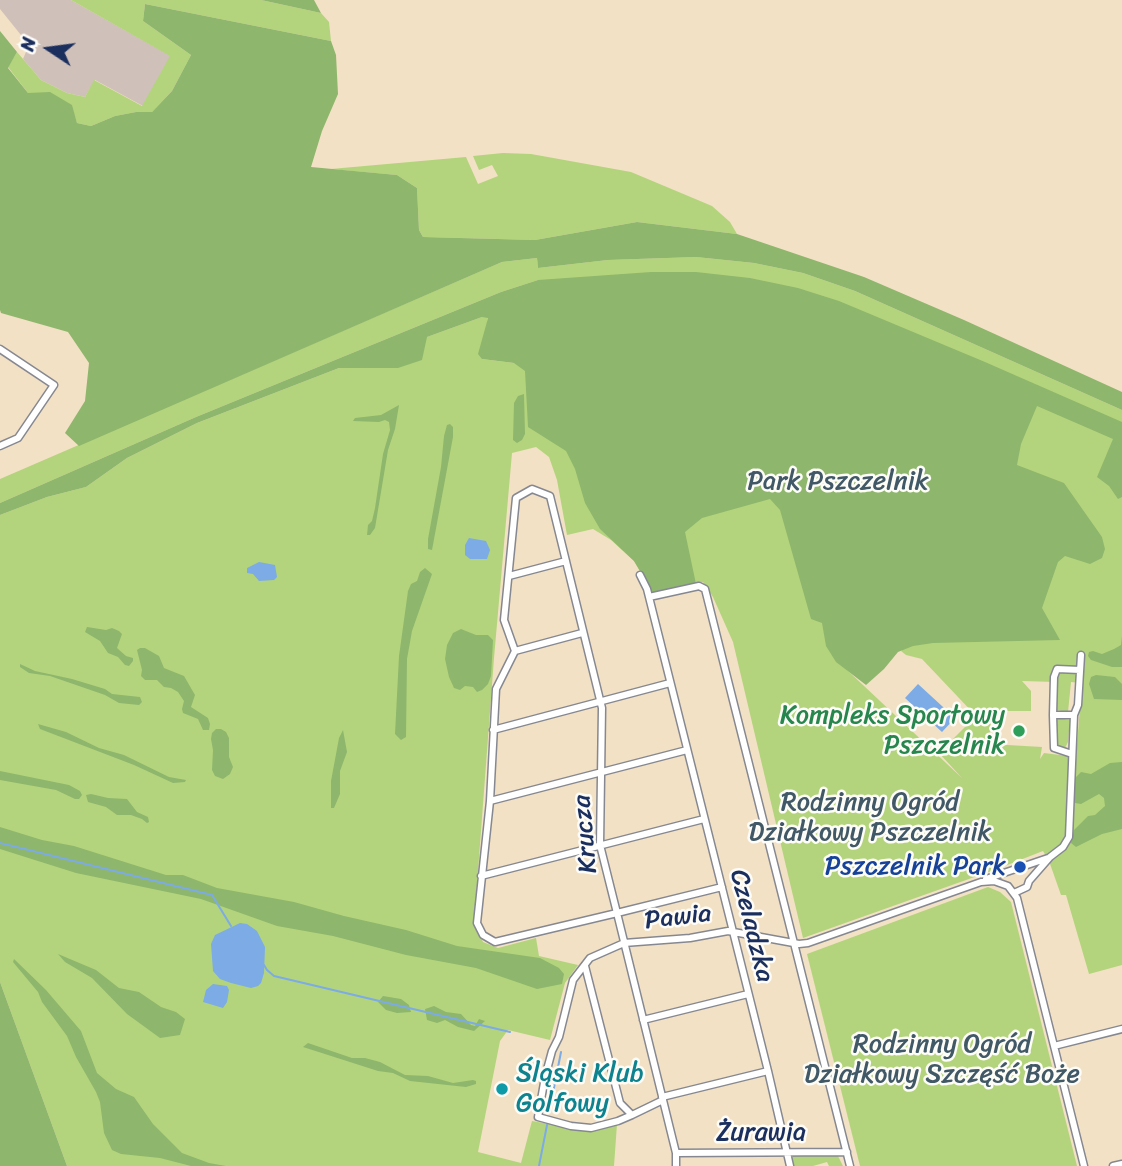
<!DOCTYPE html>
<meta charset="utf-8">
<style>
body{margin:0}
#map{position:relative;width:1122px;height:1166px;overflow:hidden;background:#f2e1c4;font-family:Sriracha,sans-serif}
canvas{display:block}
.north{position:absolute;left:14px;top:14px;width:70px;height:70px;-webkit-text-stroke:5px #fdfcf7;paint-order:stroke;rotate:283deg;font-size:19px;font-weight:700;line-height:28px;text-align:center;color:#1b2f5e}
.north::after{content:'';display:block;margin:auto;width:24px;height:32px;background:#1b2f5e;clip-path:polygon(50% 0,100% 100%,50% 72%,0 100%)}
</style>
<div id="map">
<canvas width="1122" height="1166"></canvas>
<div class="north">N</div>
</div>
<script>
const ctx = document.querySelector('canvas').getContext('2d');
ctx.lineJoin = 'round';
function fillPath(path, color) {
  ctx.fillStyle = color;
  ctx.fill(path, 'evenodd');
}
function poly(rows) {
  const path = new Path2D();
  for (const r of rows) {
    path.moveTo(r[0], r[1]);
    for (let i = 2; i < r.length; i += 2) path.lineTo(r[i], r[i + 1]);
  }
  return path;
}
function strokePath(path, color, width, dash) {
  ctx.strokeStyle = color;
  ctx.lineWidth = width;
  ctx.lineCap = dash ? 'butt' : 'round';
  ctx.setLineDash(dash || []);
  ctx.stroke(path);
}
function drawText(font, color, halo, rows, align = 'center') {
  ctx.font = font + ' Sriracha,sans-serif';
  ctx.lineWidth = 5;
  ctx.setLineDash([]);
  ctx.textBaseline = 'middle';
  ctx.strokeStyle = halo;
  ctx.fillStyle = color;
  for (const [text, x, y, turn = 0] of rows) {
    ctx.save();
    ctx.translate(x, y);
    ctx.rotate((+turn || 0) * Math.PI / 180);
    ctx.textAlign = isNaN(turn) ? turn : align;
    if (halo) ctx.strokeText(text, 0, 0);
    ctx.fillText(text, 0, 0);
    ctx.restore();
  }
}
const industrial = poly([
 [0,0,71,0,171,56,143,106,95,80,85,97,67,93,41,80,23,59,29,45,0,9]
]);
const green = poly([
 [71,0,261,0,321,13,329,22,331,41,145,4,143,21,191,55,172,91,152,112,136,112,115,116,91,126,77,123,71,105,50,93,28,93,8,67,17,52,41,80,67,93,85,97,94,80,142,106,170,56],
 [503,153,531,154,631,172,712,206,730,222,737,234,637,222,535,240,423,237,419,230,417,188,397,175,331,169,466,157,478,184,498,176,492,165,479,170,473,156],
 [696,257,754,263,803,273,855,291,1122,410,1122,965,1089,974,1066,895,1061,895,1049,861,1043,851,997,869,803,938,733,642,713,597,703,582,653,593,634,561,611,540,593,529,567,535,557,480,549,457,536,447,512,453,494,658,474,924,483,942,498,948,536,938,539,956,578,965,565,983,550,1040,508,1030,500,1041,478,1152,521,1163,532,1121,589,1131,617,1124,614,1166,67,1166,0,982,0,515,47,497,86,487,127,458,197,423,339,368,365,367,427,337,482,317,488,317,482,359,514,363,538,280,501,292,196,417,0,503,0,479,502,262,537,258,538,268,608,260],
 [910,643,901,651,906,655,922,659,976,716,939,753,962,778,847,670],
 [1022,681,1056,682,1056,710,1068,712,1071,682,1082,683,1076,757,1044,753,1040,759,1042,747,990,744,991,711,1031,711,1031,691],
 [1057,718,1070,720,1068,742,1065,748,1061,748,1056,744],
 [988,887,1000,892,1011,902,1077,1166,860,1166,807,954],
 [794,1155,834,1155,838,1156,843,1166,829,1166,827,1162,813,1166,793,1166,791,1158]
]);
const forest = poly([
 [261,0,314,0,321,13],
 [145,4,331,41,336,55,338,94,322,131,311,167,397,175,417,188,419,230,423,237,535,240,637,222,737,234,864,277,964,320,1122,392,1122,410,855,291,803,273,754,263,696,257,608,260,538,268,537,258,502,262,79,446,65,433,85,401,89,363,68,332,1,313,0,310,0,31,17,52,8,68,28,93,50,92,72,105,77,123,91,126,115,116,136,112,152,112,172,91,191,55,143,21],
 [651,272,696,272,750,278,798,288,839,301,985,362,1122,422,1122,497,1118,499,1109,486,1097,477,1113,439,1037,406,1021,444,1017,465,1064,483,1102,537,1105,549,1102,558,1090,564,1065,556,1058,562,1042,608,1060,640,933,643,913,646,898,652,884,669,866,685,836,662,826,646,822,623,811,619,780,510,770,499,702,518,685,532,696,584,653,593,634,561,600,529,585,503,575,469,566,451,528,427,525,371,514,363,482,359,478,354,488,318,482,317,427,337,422,360,398,368,339,368,197,423,127,458,86,487,47,497,0,515,0,503,196,417,501,292,538,280],
 [524,394,525,434,522,440,517,443,513,440,514,403,518,396],
 [399,405,395,429,388,450,375,528,370,535,367,535,368,525,372,521,375,508,383,454,390,430,389,422,385,420,379,422,353,421,355,418,381,415],
 [450,424,453,427,453,437,432,550,428,549,428,539,441,467,444,436,447,425],
 [425,568,432,574,412,631,407,659,406,737,401,740,395,734,399,656,408,591,411,584,417,581,420,572],
 [87,627,106,630,112,628,119,631,122,634,117,648,126,656,133,658,133,661,129,666,125,665,118,657,108,653,100,641,85,632],
 [461,629,476,635,488,635,493,640,491,676,488,684,482,690,477,692,473,687,465,686,460,690,454,688,449,677,445,659,447,645,453,633],
 [1122,636,1122,667,1112,667,1091,660,1088,656,1089,652,1093,651,1102,654,1114,649,1121,645],
 [140,648,145,648,159,656,164,668,184,676,195,695,191,707,208,718,210,724,209,730,203,730,198,719,183,713,182,709,184,701,178,692,171,688,164,687,157,680,145,680,141,676,142,670,137,650],
 [20,664,35,671,72,679,105,689,112,694,140,697,142,702,139,705,119,703,105,695,50,676,29,673,20,667],
 [1096,675,1115,677,1122,684,1122,700,1094,699,1089,684,1091,677],
 [38,724,66,732,99,748,124,755,169,777,186,780,185,782,173,783,134,765,40,729],
 [216,729,221,729,226,732,229,738,229,757,233,767,230,774,223,779,215,776,212,770,213,750,211,739,212,733],
 [343,730,347,752,340,771,340,794,334,808,331,808,331,781,339,738],
 [1122,762,1122,829,1102,834,1076,847,1071,843,1074,830,1088,816,1095,815,1105,806,1104,798,1099,794,1081,804,1075,803,1073,792,1075,778,1081,772,1091,774,1110,763],
 [0,771,69,785,80,791,82,795,79,799,75,799,56,790,0,780],
 [91,794,108,798,127,799,137,812,148,817,149,822,147,823,142,819,131,815,117,815,106,807,88,802,86,795],
 [0,827,42,840,74,846,166,875,183,875,217,888,294,902,344,916,406,930,457,946,540,958,559,968,564,974,562,984,537,989,476,968,406,955,333,936,277,926,201,899,76,873,0,849],
 [58,954,96,970,119,988,139,992,161,1007,176,1012,185,1019,180,1035,160,1038,127,1014,92,978,65,962],
 [14,959,46,990,81,1031,97,1073,116,1089,134,1097,153,1124,182,1153,209,1163,226,1166,191,1166,160,1158,121,1154,112,1150,104,1133,100,1102,96,1092,76,1057,67,1036,42,1002,38,992,13,962],
 [0,982,67,1166,0,1166],
 [383,996,401,999,409,1005,411,1012,397,1013,386,1010,378,1002],
 [434,1006,446,1012,461,1014,471,1025,475,1026,479,1019,485,1021,474,1031,458,1027,445,1020,437,1023,427,1020,425,1009],
 [308,1043,352,1058,365,1058,380,1062,405,1075,428,1076,453,1083,473,1080,476,1081,476,1084,466,1087,410,1081,393,1073,378,1071,303,1047]
]);
const water = poly([
 [469,538,486,541,490,550,487,559,470,559,465,555,465,545],
 [259,562,275,565,277,577,274,580,259,581,253,574,247,573,247,568],
 [918,684,955,718,942,732,905,698],
 [240,923,247,924,257,931,265,947,264,973,261,983,258,986,251,988,231,983,220,979,213,971,211,944,215,935],
 [213,984,227,986,229,990,227,1002,223,1008,203,1002,206,990]
]);
const stream = poly([
 [0,843,212,895,231,926],
 [264,965,267,970,274,976,510,1032],
 [549,1113,561,1052],
 [539,1166,547,1125]
]);
const minor = poly([
 [0,349,54,385,18,438,0,446],
 [640,575,647,589,768,1071,790,1166],
 [509,576,566,561],
 [649,597,699,586,705,589,850,1166],
 [515,651,582,633],
 [1053,715,1054,677,1057,669,1080,670],
 [493,730,670,683],
 [1072,754,1054,748,1053,715,1074,715],
 [490,801,687,750],
 [481,876,704,819],
 [986,879,1048,858],
 [1014,893,1027,887,1029,881,1050,857,1063,847,1069,837,1074,715,1078,705,1081,655],
 [585,966,620,1103,632,1115,663,1100],
 [643,1020,748,994],
 [1054,1046,1122,1029],
 [662,1097,768,1071],
 [632,1115,618,1121,591,1128,571,1126,538,1117,545,1077,552,1051,559,1037,573,980,590,958,624,943,690,938,728,931,799,944,808,943,981,882,994,881,1008,886,1017,898,1084,1166],
 [676,1153,847,1152],
 [676,1166,676,1153,617,913,600,845,602,708,550,496,532,489,516,498,504,620,515,651,496,689,490,801,477,923,483,935,495,942,617,913,722,887],
 [1113,1166,1122,1164]
]);
const markers = [
 [1019,731,7,"#2e9e5b"],
 [1020,867,7,"#1a4fb4"],
 [502,1089,7,"#0f9aa8"]
];
const parkNames = [
 ["Park Pszczelnik",838,482],
 ["Rodzinny Ogród",870,803],
 ["Działkowy Pszczelnik",870,833],
 ["Rodzinny Ogród",942,1045],
 ["Działkowy Szczęść Boże",942,1075]
];
const leisureNames = [
 ["Kompleks Sportowy",1005,716],
 ["Pszczelnik",1005,746]
];
const streetNames = [
 ["Krucza",586,834,-95],
 ["Pawia",678,918,-7],
 ["Czeladzka",751,926,76],
 ["Żurawia",761,1133]
];
const transitNames = [
 ["Pszczelnik Park",1006,867]
];
const cultureNames = [
 ["Śląski Klub",516,1074],
 ["Golfowy",516,1104]
];
fillPath(industrial, '#cfc0ba');
fillPath(green, '#b3d47c');
fillPath(forest, '#8eb66c');
fillPath(water, '#7cabe6');
strokePath(stream, '#7cabe6', 2);
strokePath(minor, '#868891', 9);
strokePath(minor, '#fff', 6);
for (const [x, y, r, color] of markers) {
  const dot = new Path2D();
  dot.arc(x, y, r, 0, 2 * Math.PI);
  ctx.fillStyle = color;
  ctx.fill(dot);
  strokePath(dot, '#fdfcf7', 2.5);
}
drawText('26px', '#415866', '#fdfcf7', parkNames);
drawText('26px', '#27864d', '#fdfcf7', leisureNames, 'right');
drawText('26px', '#1b2f5e', '#fdfcf7', streetNames);
drawText('26px', '#164399', '#fdfcf7', transitNames, 'right');
drawText('26px', '#0d838f', '#fdfcf7', cultureNames, 'left');
</script>
